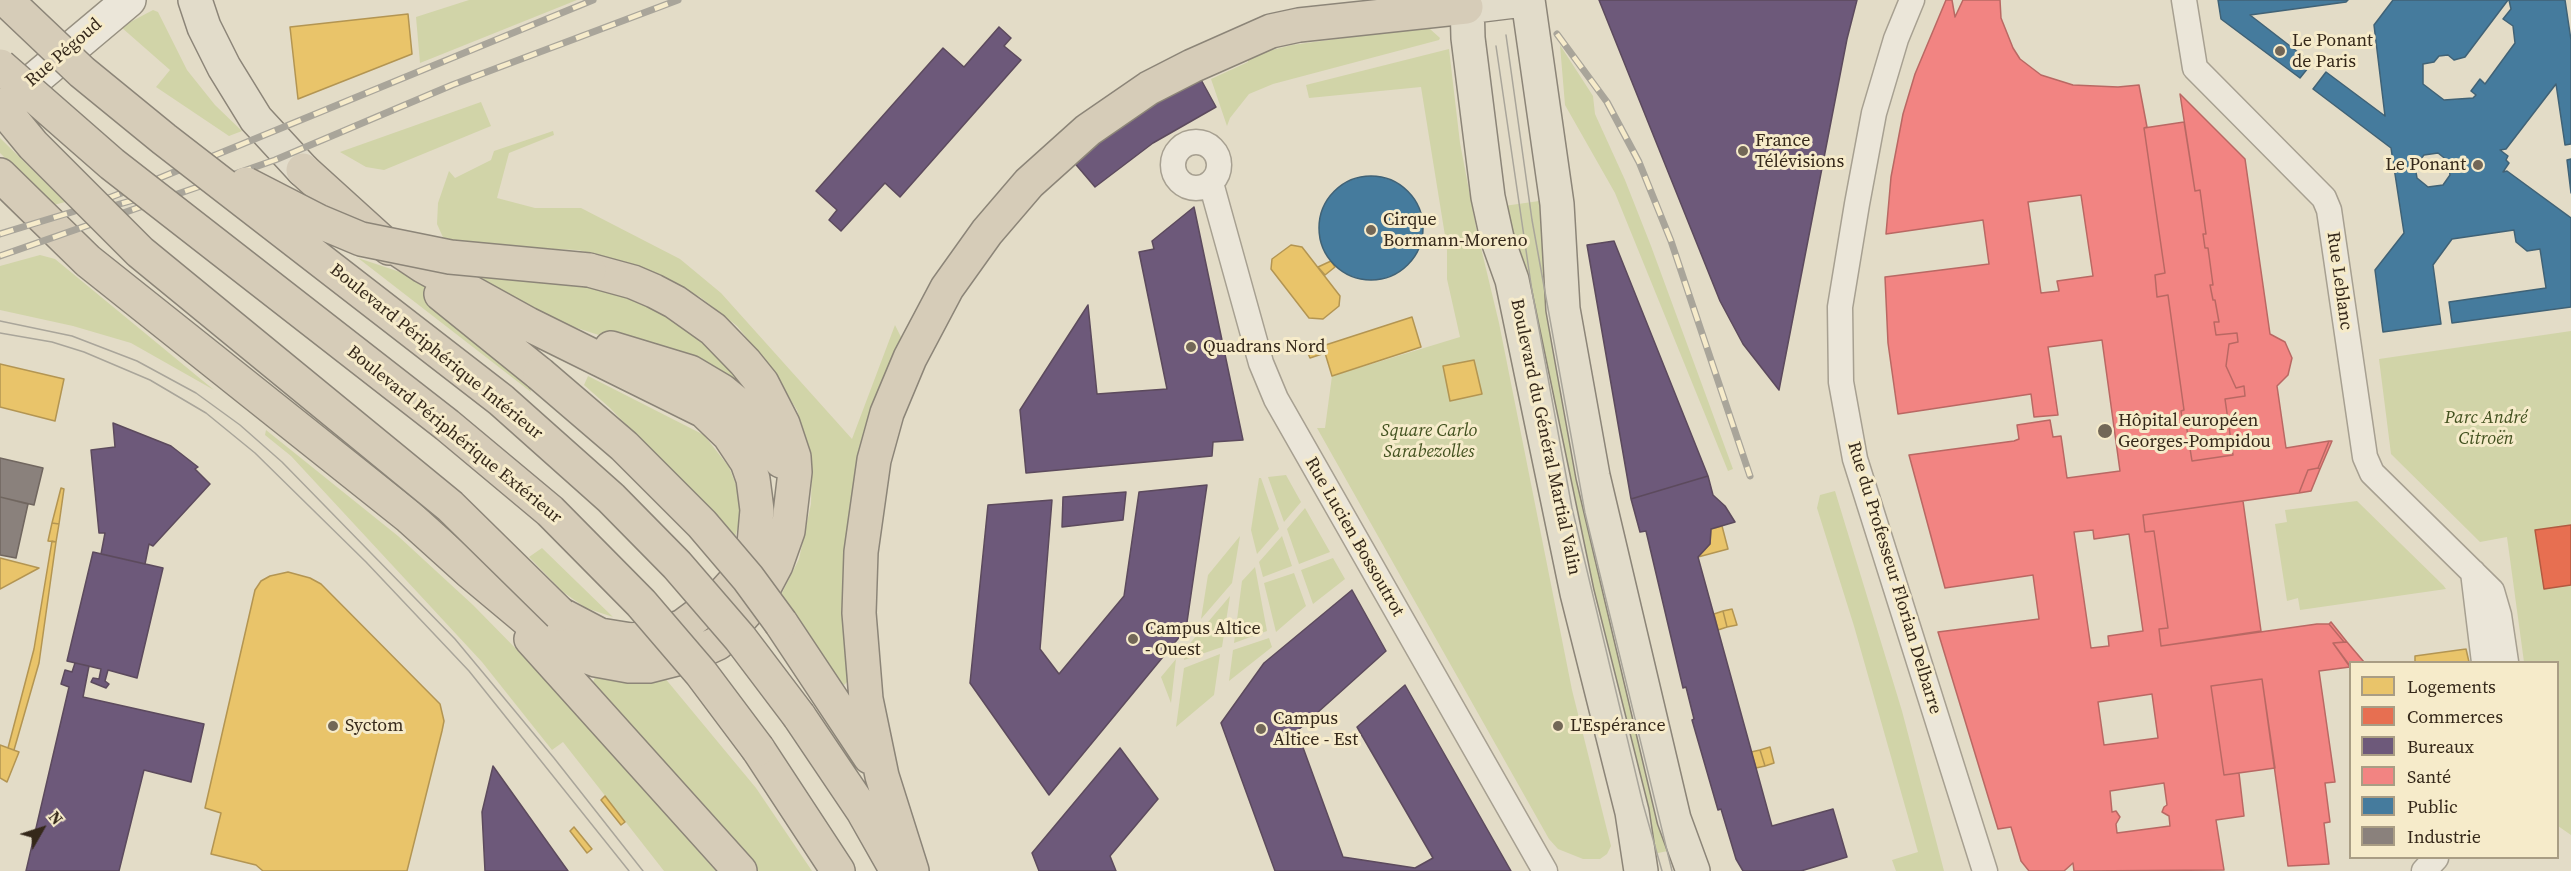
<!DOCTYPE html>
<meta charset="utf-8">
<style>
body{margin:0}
#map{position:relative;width:2571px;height:871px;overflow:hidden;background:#e3dcc7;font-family:"Source Serif 4",serif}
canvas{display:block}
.legend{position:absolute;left:2349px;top:661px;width:210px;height:198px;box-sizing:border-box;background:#f6ebca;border:2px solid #a99d84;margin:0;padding:8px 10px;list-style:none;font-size:18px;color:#35281a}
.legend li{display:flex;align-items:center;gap:12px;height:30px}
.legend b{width:30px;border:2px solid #a99d84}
.north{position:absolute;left:12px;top:799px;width:60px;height:60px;-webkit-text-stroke:4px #f6ebca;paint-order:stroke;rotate:51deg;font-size:16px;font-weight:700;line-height:24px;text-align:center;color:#35281a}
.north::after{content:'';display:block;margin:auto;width:21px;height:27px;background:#35281a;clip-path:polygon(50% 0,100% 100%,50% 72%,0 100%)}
</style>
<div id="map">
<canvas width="2571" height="871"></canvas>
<ul class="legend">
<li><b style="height:16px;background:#e9c46a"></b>Logements</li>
<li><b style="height:16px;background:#e76f51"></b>Commerces</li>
<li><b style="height:16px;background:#6d597a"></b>Bureaux</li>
<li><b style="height:16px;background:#f28482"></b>Santé</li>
<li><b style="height:16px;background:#457b9d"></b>Public</li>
<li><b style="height:16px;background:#8a817c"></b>Industrie</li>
</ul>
<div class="north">N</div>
</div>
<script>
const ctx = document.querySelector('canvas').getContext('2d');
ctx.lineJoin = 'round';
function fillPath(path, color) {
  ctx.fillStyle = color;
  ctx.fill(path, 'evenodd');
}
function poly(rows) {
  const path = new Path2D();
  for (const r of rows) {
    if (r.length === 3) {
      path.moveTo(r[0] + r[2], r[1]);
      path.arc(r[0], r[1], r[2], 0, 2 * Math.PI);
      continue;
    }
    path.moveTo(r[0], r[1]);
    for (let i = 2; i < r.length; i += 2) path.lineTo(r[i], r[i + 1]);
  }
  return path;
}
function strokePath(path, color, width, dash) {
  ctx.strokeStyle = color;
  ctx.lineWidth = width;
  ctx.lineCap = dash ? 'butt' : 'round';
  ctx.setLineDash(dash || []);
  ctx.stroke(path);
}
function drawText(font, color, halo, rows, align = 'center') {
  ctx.font = font + ' "Source Serif 4",serif';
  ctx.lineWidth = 6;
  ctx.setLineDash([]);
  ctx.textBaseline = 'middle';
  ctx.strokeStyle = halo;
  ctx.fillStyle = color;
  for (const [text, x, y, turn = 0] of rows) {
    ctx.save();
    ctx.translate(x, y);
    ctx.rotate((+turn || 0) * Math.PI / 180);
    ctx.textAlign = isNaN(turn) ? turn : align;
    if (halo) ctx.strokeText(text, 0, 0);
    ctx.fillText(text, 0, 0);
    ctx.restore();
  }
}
const green = poly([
 [469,0,577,0,420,63,416,17],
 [153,10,158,12,187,70,215,105,242,131,229,136,156,87,170,70,121,27],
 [1424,27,1430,29,1440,38,1439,40,1273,84,1249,94,1230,118,1227,126,1211,79,1248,62,1248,56,1292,45],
 [1560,45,1593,96,1595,114,1625,180,1651,246,1733,469,1728,471,1615,193,1565,105],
 [1449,49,1460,143,1476,227,1499,323,1572,690,1611,846,1607,854,1600,859,1583,859,1558,849,1549,839,1317,428,1325,428,1332,376,1460,337,1447,279,1447,248,1421,87,1309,98,1306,85],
 [481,102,491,126,384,170,366,167,340,152],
 [553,131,554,135,509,153,497,198,535,208,581,208,680,259,721,293,852,439,895,325,901,337,860,460,853,676,844,685,838,684,781,595,799,559,811,504,812,463,797,410,767,363,737,326,700,297,632,264,578,250,446,244,437,224,438,203,449,171,455,178,491,160,494,151],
 [0,138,65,202,54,205,0,153],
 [1546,200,1672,850,1649,855,1497,207],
 [40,255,55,259,214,390,131,343,73,326,0,310,0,266],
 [358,258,418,278,528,382,531,392],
 [541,275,604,280,692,322,757,394,608,338,546,318,475,276],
 [2571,331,2571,835,2558,826,2558,662,2524,662,2507,537,2480,542,2391,454,2379,359],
 [588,376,704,435,729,467,742,500,740,520,735,537,610,408,584,385],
 [266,430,398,536,473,605,526,659,716,871,664,871,563,742,552,750,482,662,291,456,265,435],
 [1286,475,1301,502,1284,522,1268,477],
 [1259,478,1261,478,1279,529,1257,554,1251,530],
 [1835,491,1902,711,1944,871,1896,871,1892,860,1918,852,1854,626,1817,508,1820,495],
 [2357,501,2443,585,2446,589,2300,610,2298,598,2287,601,2275,524,2287,522,2285,510],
 [1305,508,1330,552,1299,564,1287,529],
 [1240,536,1232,583,1201,619,1208,575],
 [1282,536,1292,566,1263,577,1259,562],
 [542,548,613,617,586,608,563,592,529,557],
 [1333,558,1345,579,1313,604,1301,570],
 [1255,567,1267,631,1234,643,1242,581],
 [1294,573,1306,606,1276,632,1264,583],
 [1230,596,1222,647,1184,660,1186,648],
 [1269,638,1272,647,1229,681,1233,650],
 [1220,654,1214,695,1176,727,1184,668],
 [1176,659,1171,703,1161,677],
 [595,677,664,677,756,788,812,871,755,871,592,685]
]);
const homes = poly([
 [408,14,412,54,298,99,290,27,408,14],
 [1291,245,1302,247,1340,296,1339,306,1323,319,1309,318,1271,269,1272,259,1291,245],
 [1331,261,1335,267,1325,275,1318,267,1331,261],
 [1412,317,1421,347,1332,376,1325,353,1310,358,1307,351,1412,317],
 [1474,360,1482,394,1450,401,1443,366,1474,360],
 [0,364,64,379,55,421,0,407,0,364],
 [61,488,64,489,59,524,52,523,61,488],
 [52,523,59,524,56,542,48,541,52,523],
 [1722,526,1728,549,1698,557,1710,544,1711,529,1722,526],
 [52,541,56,542,39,663,14,750,8,748,34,649,52,541],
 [0,558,39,568,0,589,0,558],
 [288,572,310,578,321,584,440,704,444,721,442,731,407,871,263,871,256,865,211,854,221,813,205,808,255,590,261,581,270,576,288,572],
 [1732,609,1737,625,1727,627,1723,611,1732,609],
 [1723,611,1727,627,1718,630,1714,614,1723,611],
 [2466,649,2469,662,2415,662,2415,656,2466,649],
 [0,745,19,752,7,782,0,778,0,745],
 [1770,747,1774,763,1765,766,1760,750,1770,747],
 [1760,750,1765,766,1756,768,1751,752,1760,750],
 [605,796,625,822,621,825,601,800,605,796],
 [574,827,592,849,587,853,570,831,574,827]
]);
const shops = poly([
 [2571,525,2571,585,2544,589,2535,530,2571,525]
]);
const offices = poly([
 [1599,0,1857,0,1847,39,1779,390,1743,344,1720,301,1599,0],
 [999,27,1011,38,1004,46,1021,60,900,197,885,183,841,231,829,220,837,210,816,191,943,48,964,67,999,27],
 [1199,76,1216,107,1153,143,1095,187,1072,160,1144,106,1199,76],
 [1194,207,1243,440,1213,442,1212,456,1026,473,1020,410,1088,305,1097,394,1167,389,1139,252,1154,249,1152,241,1194,207],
 [1614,241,1708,476,1631,499,1587,245,1614,241],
 [113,423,171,446,198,467,195,469,210,484,153,546,149,544,145,564,101,554,105,533,99,533,91,450,115,447,113,423],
 [1708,476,1713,495,1725,506,1735,522,1711,529,1710,544,1698,557,1772,826,1833,809,1847,857,1801,871,1743,871,1736,859,1721,809,1718,810,1692,720,1694,719,1686,687,1683,688,1646,531,1640,532,1631,499,1708,476],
 [1207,485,1186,629,1049,795,970,683,988,505,1052,500,1040,649,1059,674,1124,596,1139,492,1207,485],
 [1126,492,1123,520,1062,527,1063,497,1126,492],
 [93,552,163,568,137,678,108,670,105,681,109,684,106,688,91,682,93,678,99,679,101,669,67,661,93,552],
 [1352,590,1386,651,1297,731,1343,857,1415,868,1433,858,1357,727,1405,685,1511,871,1275,871,1221,723,1264,663,1352,590],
 [75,663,89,666,83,697,204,724,191,782,144,770,119,871,26,871,69,687,61,684,65,670,72,672,75,663],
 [1120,748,1158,799,1110,856,1116,871,1039,871,1032,853,1120,748],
 [493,766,568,871,485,871,482,812,493,766]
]);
const health = poly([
 [1946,0,1952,0,1955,17,1963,0,2000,0,2001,18,2013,48,2020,59,2041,75,2073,85,2118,87,2139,85,2147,127,2144,128,2165,273,2155,275,2157,297,2168,295,2184,410,2181,411,2182,418,2185,417,2192,461,2233,455,2225,399,2245,396,2244,386,2236,388,2226,366,2229,344,2238,342,2237,333,2216,335,2214,322,2219,322,2215,300,2213,300,2210,285,2213,285,2208,248,2205,248,2203,234,2206,234,2200,190,2195,191,2180,94,2245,159,2270,334,2285,342,2292,358,2288,375,2277,386,2286,448,2329,441,2318,468,2308,470,2299,493,2143,515,2145,532,2154,531,2168,628,2159,629,2161,646,2317,624,2329,624,2344,642,2333,643,2350,667,2319,671,2335,782,2325,783,2330,822,2324,823,2329,864,2288,866,2262,679,2211,686,2224,775,2239,773,2244,816,2216,820,2224,870,2074,871,2073,863,2064,871,2029,871,2021,861,2011,827,1998,829,1938,632,2039,619,2033,575,1945,588,1909,455,2014,441,2019,439,2017,425,2050,420,2053,437,2061,436,2067,478,2120,471,2102,340,2048,347,2058,415,2034,417,2031,394,1898,414,1888,343,1885,277,1989,264,1983,220,1886,234,1891,177,1903,114,1915,74,1946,0],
 [2081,195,2093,276,2057,281,2059,291,2041,293,2028,202,2081,195],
 [2093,530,2094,539,2129,534,2143,631,2108,636,2109,646,2091,648,2074,532,2093,530],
 [2152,694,2158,738,2104,745,2098,702,2152,694],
 [2164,783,2167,805,2164,807,2162,812,2169,816,2170,826,2117,833,2116,824,2120,817,2116,811,2112,812,2110,791,2164,783],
 [2184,122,2195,191,2200,190,2206,234,2203,234,2205,248,2208,248,2213,285,2210,285,2213,300,2215,300,2219,322,2214,322,2216,335,2237,333,2238,342,2229,344,2226,366,2236,388,2244,386,2245,396,2225,399,2233,455,2192,461,2185,417,2182,418,2181,411,2184,410,2168,295,2157,297,2155,275,2165,273,2144,128,2184,122],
 [2329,441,2332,441,2320,469,2318,468,2329,441],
 [2318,468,2320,469,2311,491,2299,493,2308,470,2318,468],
 [2243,501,2261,631,2161,646,2159,629,2168,628,2154,531,2145,532,2143,515,2243,501],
 [2331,622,2347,642,2344,642,2329,624,2331,622],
 [2347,642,2364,662,2350,662,2350,666,2333,643,2347,642],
 [2262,679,2275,768,2224,775,2211,686,2262,679]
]);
const public = poly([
 [2218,0,2348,0,2346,2,2250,15,2312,63,2300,78,2221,19,2218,0],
 [2393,0,2508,0,2465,57,2454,60,2448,55,2439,56,2434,62,2423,64,2423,84,2444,100,2473,98,2476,95,2471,91,2480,79,2485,84,2515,43,2513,26,2503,19,2511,9,2509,0,2565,0,2571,40,2571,144,2565,145,2556,84,2506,149,2500,150,2508,156,2506,160,2509,163,2503,172,2507,171,2571,218,2571,307,2452,323,2449,302,2546,288,2540,249,2527,251,2516,242,2514,230,2452,239,2433,265,2441,324,2383,332,2375,270,2404,233,2391,148,2313,89,2326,72,2385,116,2374,25,2393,0],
 [2438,153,2448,161,2450,175,2443,185,2428,187,2417,178,2415,166,2424,155,2438,153],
 [2571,159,2571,193,2567,160,2571,159],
 [1371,228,52]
]);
const industry = poly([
 [0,458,43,468,34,505,0,497,0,458],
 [0,497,28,504,16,558,0,555,0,497]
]);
const street = poly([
 [1912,0,1896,39,1874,113,1857,204,1840,307,1841,382,1855,459,1985,871],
 [2184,0,2195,68,2324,198,2329,210,2365,457,2372,473,2492,591,2499,615,2506,662],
 [1196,165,23],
 [1211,183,1261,363,1276,399,1545,871],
 [2473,572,2484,662],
 [2424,871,2436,858]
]);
const secondary = poly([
 [4,105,129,0]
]);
const primary = poly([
 [195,0,204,27,224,67,256,119,303,170],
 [1467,0,1468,38,1488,197,1497,238,1512,280,1577,593,1632,812,1641,871],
 [1528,0,1557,204,1563,309,1593,476,1674,819,1693,871],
 [1466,7,1523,0]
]);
const highway = poly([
 [303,170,389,248],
 [0,175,88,261,408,516,469,571,542,632,569,650,596,660,629,666,649,666,692,655,718,643,758,599,776,565,788,531,795,472,794,457,783,424,762,383,745,362,713,329,675,302,654,291,633,282,589,270],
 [393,246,423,266,528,324,704,411,729,435,747,462,753,479,757,510,754,544,736,580,718,600,683,626,656,637,631,640,600,635,560,614],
 [441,294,540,374],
 [611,348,690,372,722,391,750,414,763,430,781,461],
 [781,623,870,757],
 [531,639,740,871],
 [799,716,863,811,897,871],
 [758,749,838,871],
 [912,871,882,776,866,699,859,613,861,552,874,460,887,413,910,358,947,288,987,232,1029,183,1088,130,1149,88,1192,66,1271,31,1299,25,1466,7]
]);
const tram = poly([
 [1506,35,1532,220,1585,513,1672,871],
 [1496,46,1532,291,1572,508,1643,804,1662,871],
 [0,321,72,336,137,361,196,393,240,425,282,462,455,639,554,758,643,871],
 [0,333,52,342,84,352,150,380,206,413,255,453,366,562,469,671,629,871]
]);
const rail = poly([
 [1557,34,1607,102,1639,162,1671,241,1750,476],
 [95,211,141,198],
 [0,234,72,212,145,184,593,0],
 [0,256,275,160,452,85,678,0]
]);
const highwayBridge = poly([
 [6,0,82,72,164,139,501,400,611,498,677,565,740,638,799,716],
 [0,66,112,164,447,425,550,511,641,603,701,673,758,749],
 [0,105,33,145,140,252,450,506,560,614],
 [246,184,318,221,361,239,450,257,589,270],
 [540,374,624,446,702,524,748,578,781,623]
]);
const markers = [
 [2280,51,6,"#726757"],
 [1743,151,6,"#726757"],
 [2478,165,6,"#726757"],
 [1371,230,6,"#726757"],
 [1191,347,6,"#726757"],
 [2105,431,8,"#726757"],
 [1133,639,6,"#726757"],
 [333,726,6,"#726757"],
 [1558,726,6,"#726757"],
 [1261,729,6,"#726757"]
];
const poiNames = [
 ["Le Ponant",2292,41],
 ["de Paris",2292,62],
 ["France",1755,141],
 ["Télévisions",1755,162],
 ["Le Ponant",2466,165,"right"],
 ["Cirque",1383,220],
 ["Bormann-Moreno",1383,241],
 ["Quadrans Nord",1203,347],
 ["Hôpital européen",2118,421],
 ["Georges-Pompidou",2118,442],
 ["Campus Altice",1145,629],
 ["- Ouest",1145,650],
 ["Campus",1273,719],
 ["Altice - Est",1273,740],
 ["Syctom",345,726],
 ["L'Espérance",1570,726]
];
const streetNames = [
 ["Rue Pégoud",64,53,-41],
 ["Rue Leblanc",2339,281,82],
 ["Boulevard Périphérique Intérieur",436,352,39],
 ["Boulevard Périphérique Extérieur",454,435,39],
 ["Boulevard du Général Martial Valin",1545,437,78],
 ["Rue Lucien Bossoutrot",1354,537,60],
 ["Rue du Professeur Florian Delbarre",1894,578,73]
];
const parkNames = [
 ["Parc André",2486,418],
 ["Citroën",2486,439],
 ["Square Carlo",1429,431],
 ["Sarabezolles",1429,452]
];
fillPath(green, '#d1d4a8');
fillPath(homes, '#e9c46a');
strokePath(homes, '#b39552', 1.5);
fillPath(shops, '#e76f51');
strokePath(shops, '#b25a40', 1.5);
fillPath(offices, '#6d597a');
strokePath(offices, '#5c4a5d', 1.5);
fillPath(health, '#f28482');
strokePath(health, '#b96863', 1.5);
fillPath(public, '#457b9d');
strokePath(public, '#406276', 1.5);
fillPath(industry, '#8a817c');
strokePath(industry, '#70665f', 1.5);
strokePath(street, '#a7a091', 27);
strokePath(secondary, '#979081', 36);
strokePath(primary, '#8c8578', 36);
strokePath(highway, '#8c8578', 36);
strokePath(street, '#ebe6d9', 24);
strokePath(secondary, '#ebe6d9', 33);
strokePath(primary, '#e2dcca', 33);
strokePath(highway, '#d6ccb8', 33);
strokePath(tram, '#a9a59a', 1.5);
strokePath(rail, '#a9a59a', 7);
strokePath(rail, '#f6ebca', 4.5, [14]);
strokePath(highwayBridge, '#8c8578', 36, []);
strokePath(highwayBridge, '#d6ccb8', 33);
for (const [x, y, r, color] of markers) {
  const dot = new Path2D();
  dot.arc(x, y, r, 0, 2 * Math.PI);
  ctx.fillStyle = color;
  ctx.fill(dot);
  strokePath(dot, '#f6ebca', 2);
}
drawText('18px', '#35281a', '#f6ebca', poiNames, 'left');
drawText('18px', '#35281a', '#f6ebca', streetNames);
drawText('italic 18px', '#435220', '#f6ebca', parkNames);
</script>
